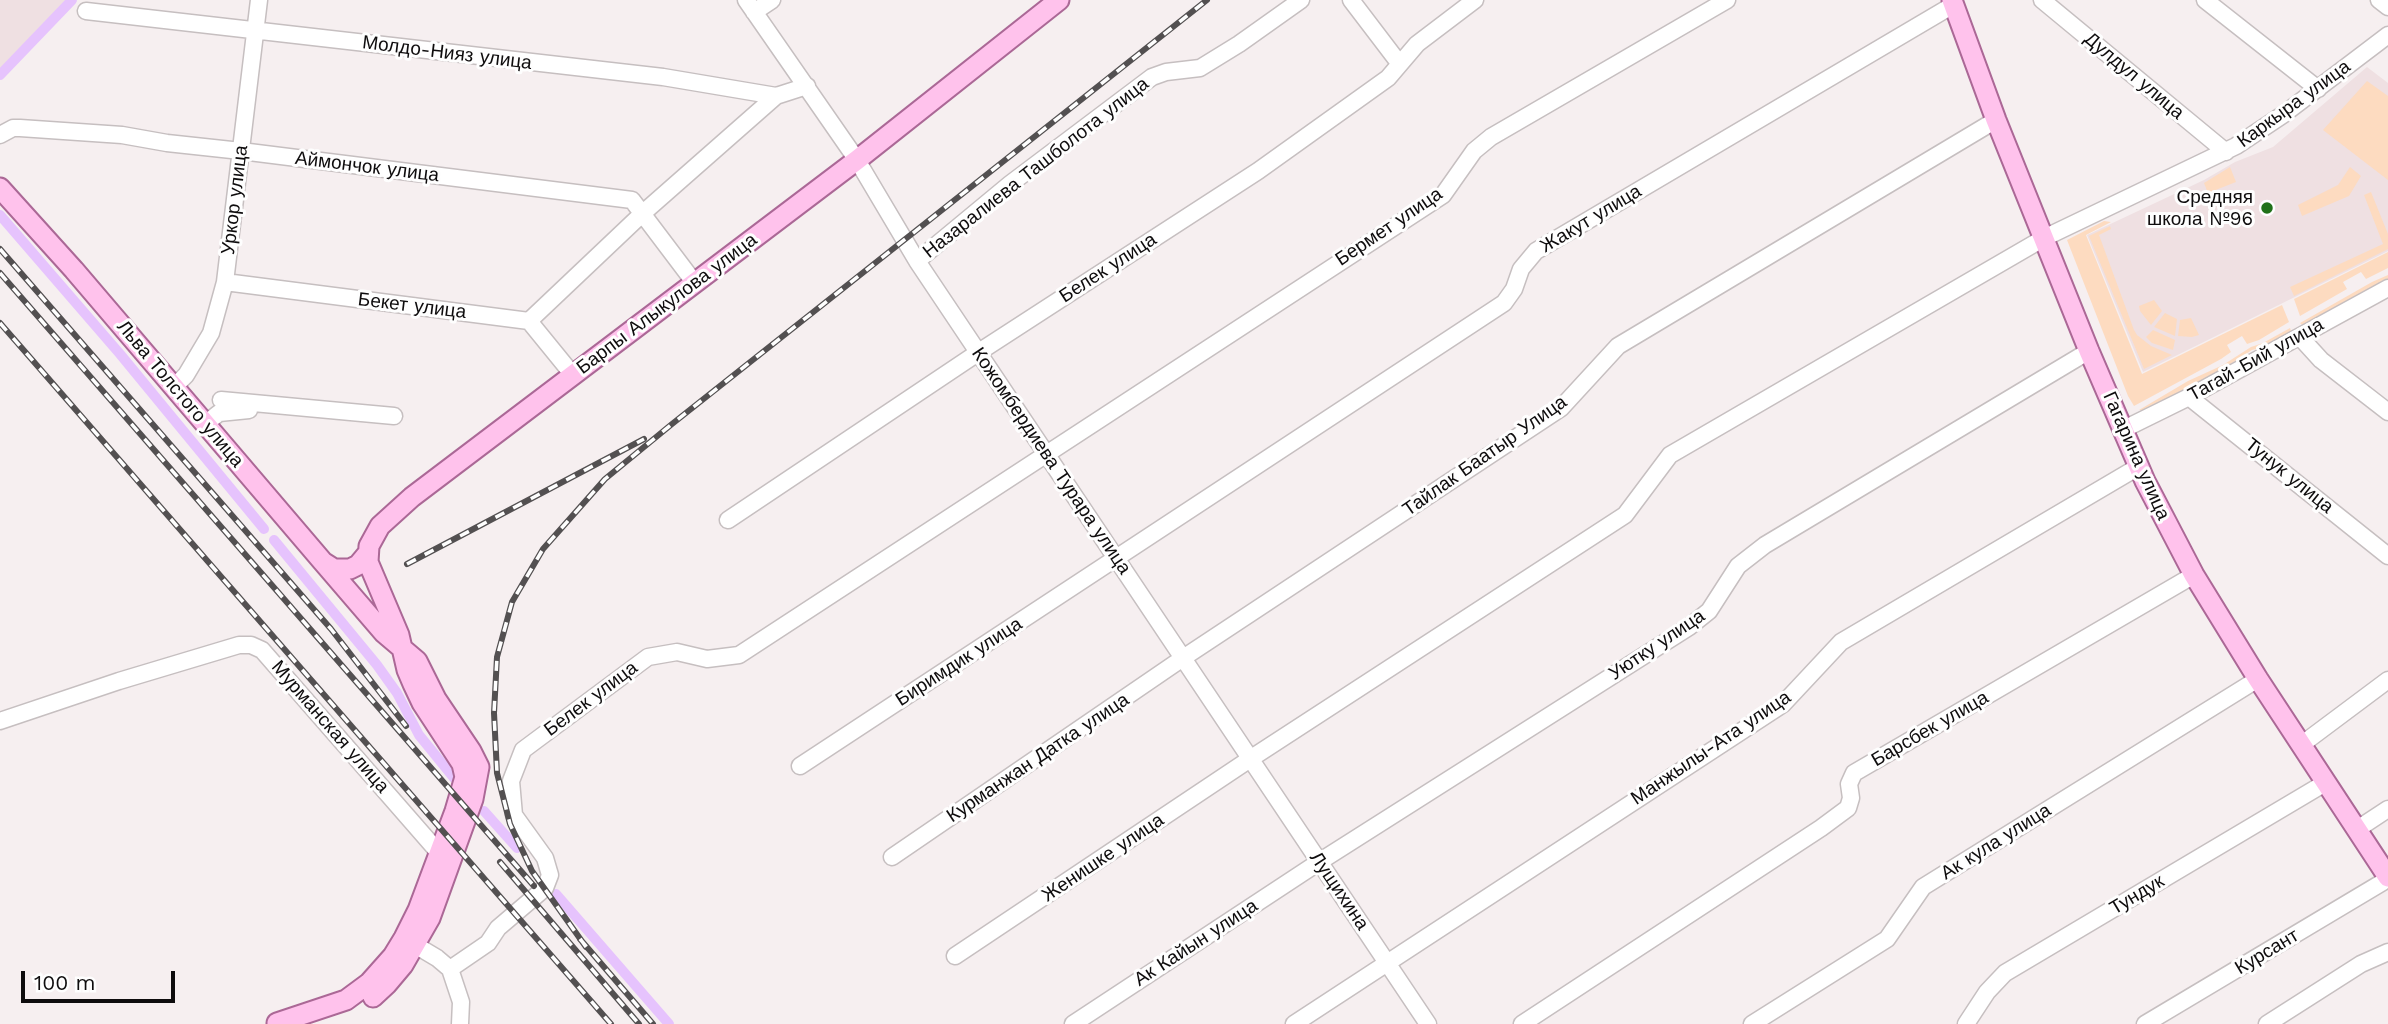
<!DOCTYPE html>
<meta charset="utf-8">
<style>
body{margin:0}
#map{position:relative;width:2388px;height:1024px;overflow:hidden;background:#f6eff0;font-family:"Work Sans",sans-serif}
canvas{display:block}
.scale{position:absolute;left:21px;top:971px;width:154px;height:32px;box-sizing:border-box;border:4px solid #0e0c0d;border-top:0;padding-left:9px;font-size:21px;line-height:24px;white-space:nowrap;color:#0e0c0d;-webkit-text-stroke:5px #fefefe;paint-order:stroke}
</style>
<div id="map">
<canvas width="2388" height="1024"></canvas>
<div class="scale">100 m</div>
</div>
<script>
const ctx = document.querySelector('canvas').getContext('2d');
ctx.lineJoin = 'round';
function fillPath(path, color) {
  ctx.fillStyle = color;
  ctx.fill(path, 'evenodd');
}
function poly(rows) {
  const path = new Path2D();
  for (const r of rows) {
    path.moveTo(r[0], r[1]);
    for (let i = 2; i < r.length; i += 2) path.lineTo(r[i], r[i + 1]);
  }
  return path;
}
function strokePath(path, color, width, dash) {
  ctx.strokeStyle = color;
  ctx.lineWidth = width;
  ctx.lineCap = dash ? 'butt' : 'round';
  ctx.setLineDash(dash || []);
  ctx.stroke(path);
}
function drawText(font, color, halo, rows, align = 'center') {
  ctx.font = font + ' "Work Sans",sans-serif';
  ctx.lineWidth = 6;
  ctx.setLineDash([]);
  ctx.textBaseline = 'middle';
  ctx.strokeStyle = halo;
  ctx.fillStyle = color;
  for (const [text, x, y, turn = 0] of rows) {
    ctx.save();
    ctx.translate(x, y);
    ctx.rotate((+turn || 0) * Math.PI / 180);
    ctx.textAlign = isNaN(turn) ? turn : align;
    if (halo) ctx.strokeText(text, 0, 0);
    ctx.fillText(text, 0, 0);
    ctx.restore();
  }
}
const built = poly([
 [0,0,76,0,0,75],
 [2367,67,2388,83,2388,251,2143,372,2087,235,2204,180,2235,162,2273,147]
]);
const green = poly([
 [2367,81,2388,96,2388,180,2323,130],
 [2230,167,2236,182,2208,193,2204,183],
 [2350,167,2361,176,2349,196,2302,216,2298,205,2338,185],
 [2371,192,2388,234,2388,249,2294,296,2290,287,2383,244,2364,195],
 [2104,221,2111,222,2086,235,2142,374,2282,305,2289,322,2259,340,2247,344,2242,336,2227,345,2231,352,2221,359,2134,406,2128,396,2067,240],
 [2110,226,2111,229,2099,235,2134,330,2137,335,2151,346,2172,355,2144,369,2089,236],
 [2388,252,2388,268,2366,279,2361,272,2343,282,2347,289,2300,316,2294,299],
 [2388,275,2388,279,2312,320,2302,325,2300,323,2372,282],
 [2154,300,2162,311,2151,325,2140,311,2139,306],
 [2165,313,2177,319,2175,336,2154,327],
 [2191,318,2199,335,2192,337,2178,336,2180,320],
 [2290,328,2291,331,2287,335,2264,347,2252,350,2226,367,2152,407,2144,411,2139,410,2188,381,2223,365,2251,347,2263,343],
 [2153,330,2175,340,2173,350,2152,343,2146,337]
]);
const canal = poly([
 [0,75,72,0],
 [0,215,120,354,264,529],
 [274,540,377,665,397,693,419,735,454,778],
 [484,811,517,848],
 [556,894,669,1024]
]);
const minor = poly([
 [746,0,857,160,917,261,1428,1024],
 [1351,0,1399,63],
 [2042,0,2226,152],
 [2205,0,2318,89],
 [2379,0,2388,7],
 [86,11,663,77,776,96,807,86],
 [754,12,772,0],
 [0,135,13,128,20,128,122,135,167,143,241,151,632,200,694,282],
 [917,261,1010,184,1152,77,1166,72,1200,68,1239,44,1301,0],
 [225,282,529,321,573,375],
 [529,321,643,213,776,96],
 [2300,337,2321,360,2388,412],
 [174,387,186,375,211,333,225,282,259,0],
 [2189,397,2388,556],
 [221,400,394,416],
 [205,424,219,413,249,410],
 [2122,430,2189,397,2388,288],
 [728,520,979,352,1258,171,1388,78,1417,44,1475,0],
 [0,721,119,681,239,645,251,645,262,650,440,854],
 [2301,745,2388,680],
 [800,766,1504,303,1514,289,1521,269,1536,251,1953,5],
 [2356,830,2388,809],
 [892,857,1183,658,1561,408,1618,346,1996,120],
 [405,939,437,958,450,969],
 [955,956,1250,759,1625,515,1670,455,2044,238,2236,146,2284,114,2388,35],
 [450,969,488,943,498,928,545,888,550,875,545,858,514,815,511,781,523,750,648,657,677,652,707,659,739,655,1443,195,1474,151,1491,137,1727,0],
 [450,969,461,1002,460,1024],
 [1073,1024,1319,862,1689,627,1709,611,1738,566,1765,545,2089,351],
 [1294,1024,1783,704,1841,642,2138,467],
 [1522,1024,1821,828,1848,808,1851,798,1849,784,1854,773,2194,575],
 [1752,1024,1887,939,1923,887,2258,679],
 [1966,1024,1987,992,2005,973,2325,783],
 [2145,1024,2388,879],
 [2267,1024,2361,964,2388,952]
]);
const major = poly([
 [1952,0,1996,120,2089,351,2145,481,2194,575,2258,679,2388,877],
 [0,188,74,270,323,562,334,569,350,569,358,565,368,553],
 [323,562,384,633,417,661,436,699,471,751,479,767,473,799,430,918,403,965,387,984,373,997],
 [277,1023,346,1000,369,983,393,956,404,938,418,910,455,811,465,777,462,764,422,703,413,684,407,670,399,635,368,562,369,546,380,526,412,497,857,160,1059,0]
]);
const rail = poly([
 [0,249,331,629,406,726],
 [0,273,534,886],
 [0,323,611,1024],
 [407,564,644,439],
 [500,862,639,1024],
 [580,939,653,1024],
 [586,947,532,871,510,824,497,773,494,713,497,657,512,602,543,549,605,479,672,424,1207,0]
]);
const markers = [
 [2267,208,7,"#207119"]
];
const streetNames = [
 ["Молдо-Нияз улица",447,53,7],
 ["Дулдул улица",2134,76,40],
 ["Каркыра улица",2294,104,-36],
 ["Аймончок улица",367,167,7],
 ["Назаралиева Ташболота улица",1036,168,-38],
 ["Уркор улица",235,200,-83],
 ["Жакут улица",1591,219,-31],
 ["Бермет улица",1389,227,-34],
 ["Белек улица",1108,268,-33],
 ["Барпы Алыкулова улица",667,304,-37],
 ["Бекет улица",412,306,7],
 ["Тагай-Бий улица",2256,360,-29],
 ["Льва Толстого улица",180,394,50],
 ["Тайлак Баатыр Улица",1485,456,-35],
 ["Гагарина улица",2136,456,66],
 ["Кожомбердиева Турара улица",1051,461,56],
 ["Тунук улица",2289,476,39],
 ["Уютку улица",1657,645,-34],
 ["Биримдик улица",959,662,-33],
 ["Белек улица",591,699,-37],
 ["Мурманская улица",330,727,49],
 ["Барсбек улица",1930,729,-30],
 ["Манжылы-Ата улица",1711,748,-34],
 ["Курманжан Датка улица",1038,758,-34],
 ["Ак кула улица",1996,842,-32],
 ["Женишке улица",1103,858,-34],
 ["Лущихина",1339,891,56],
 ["Тундук",2137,895,-31],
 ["Ак Кайын улица",1196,943,-33],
 ["Курсант",2267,952,-31]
];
const poiNames = [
 ["Средняя",2253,197],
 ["школа №96",2253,219]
];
fillPath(built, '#efe0e2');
fillPath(green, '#fddbc0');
strokePath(canal, '#e6c3fd', 10);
strokePath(minor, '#c6bfc0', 19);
strokePath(major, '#ab6896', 23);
strokePath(minor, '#fff', 16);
strokePath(major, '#ffc2ec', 19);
strokePath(rail, '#535051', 6);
strokePath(rail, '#fefefe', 3.5, [10]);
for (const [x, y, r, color] of markers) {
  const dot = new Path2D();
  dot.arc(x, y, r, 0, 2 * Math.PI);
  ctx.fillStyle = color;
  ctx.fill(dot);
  strokePath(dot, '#fefefe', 2.5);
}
drawText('19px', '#0e0c0d', '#fefefe', streetNames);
drawText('19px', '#0e0c0d', '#fefefe', poiNames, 'right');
</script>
